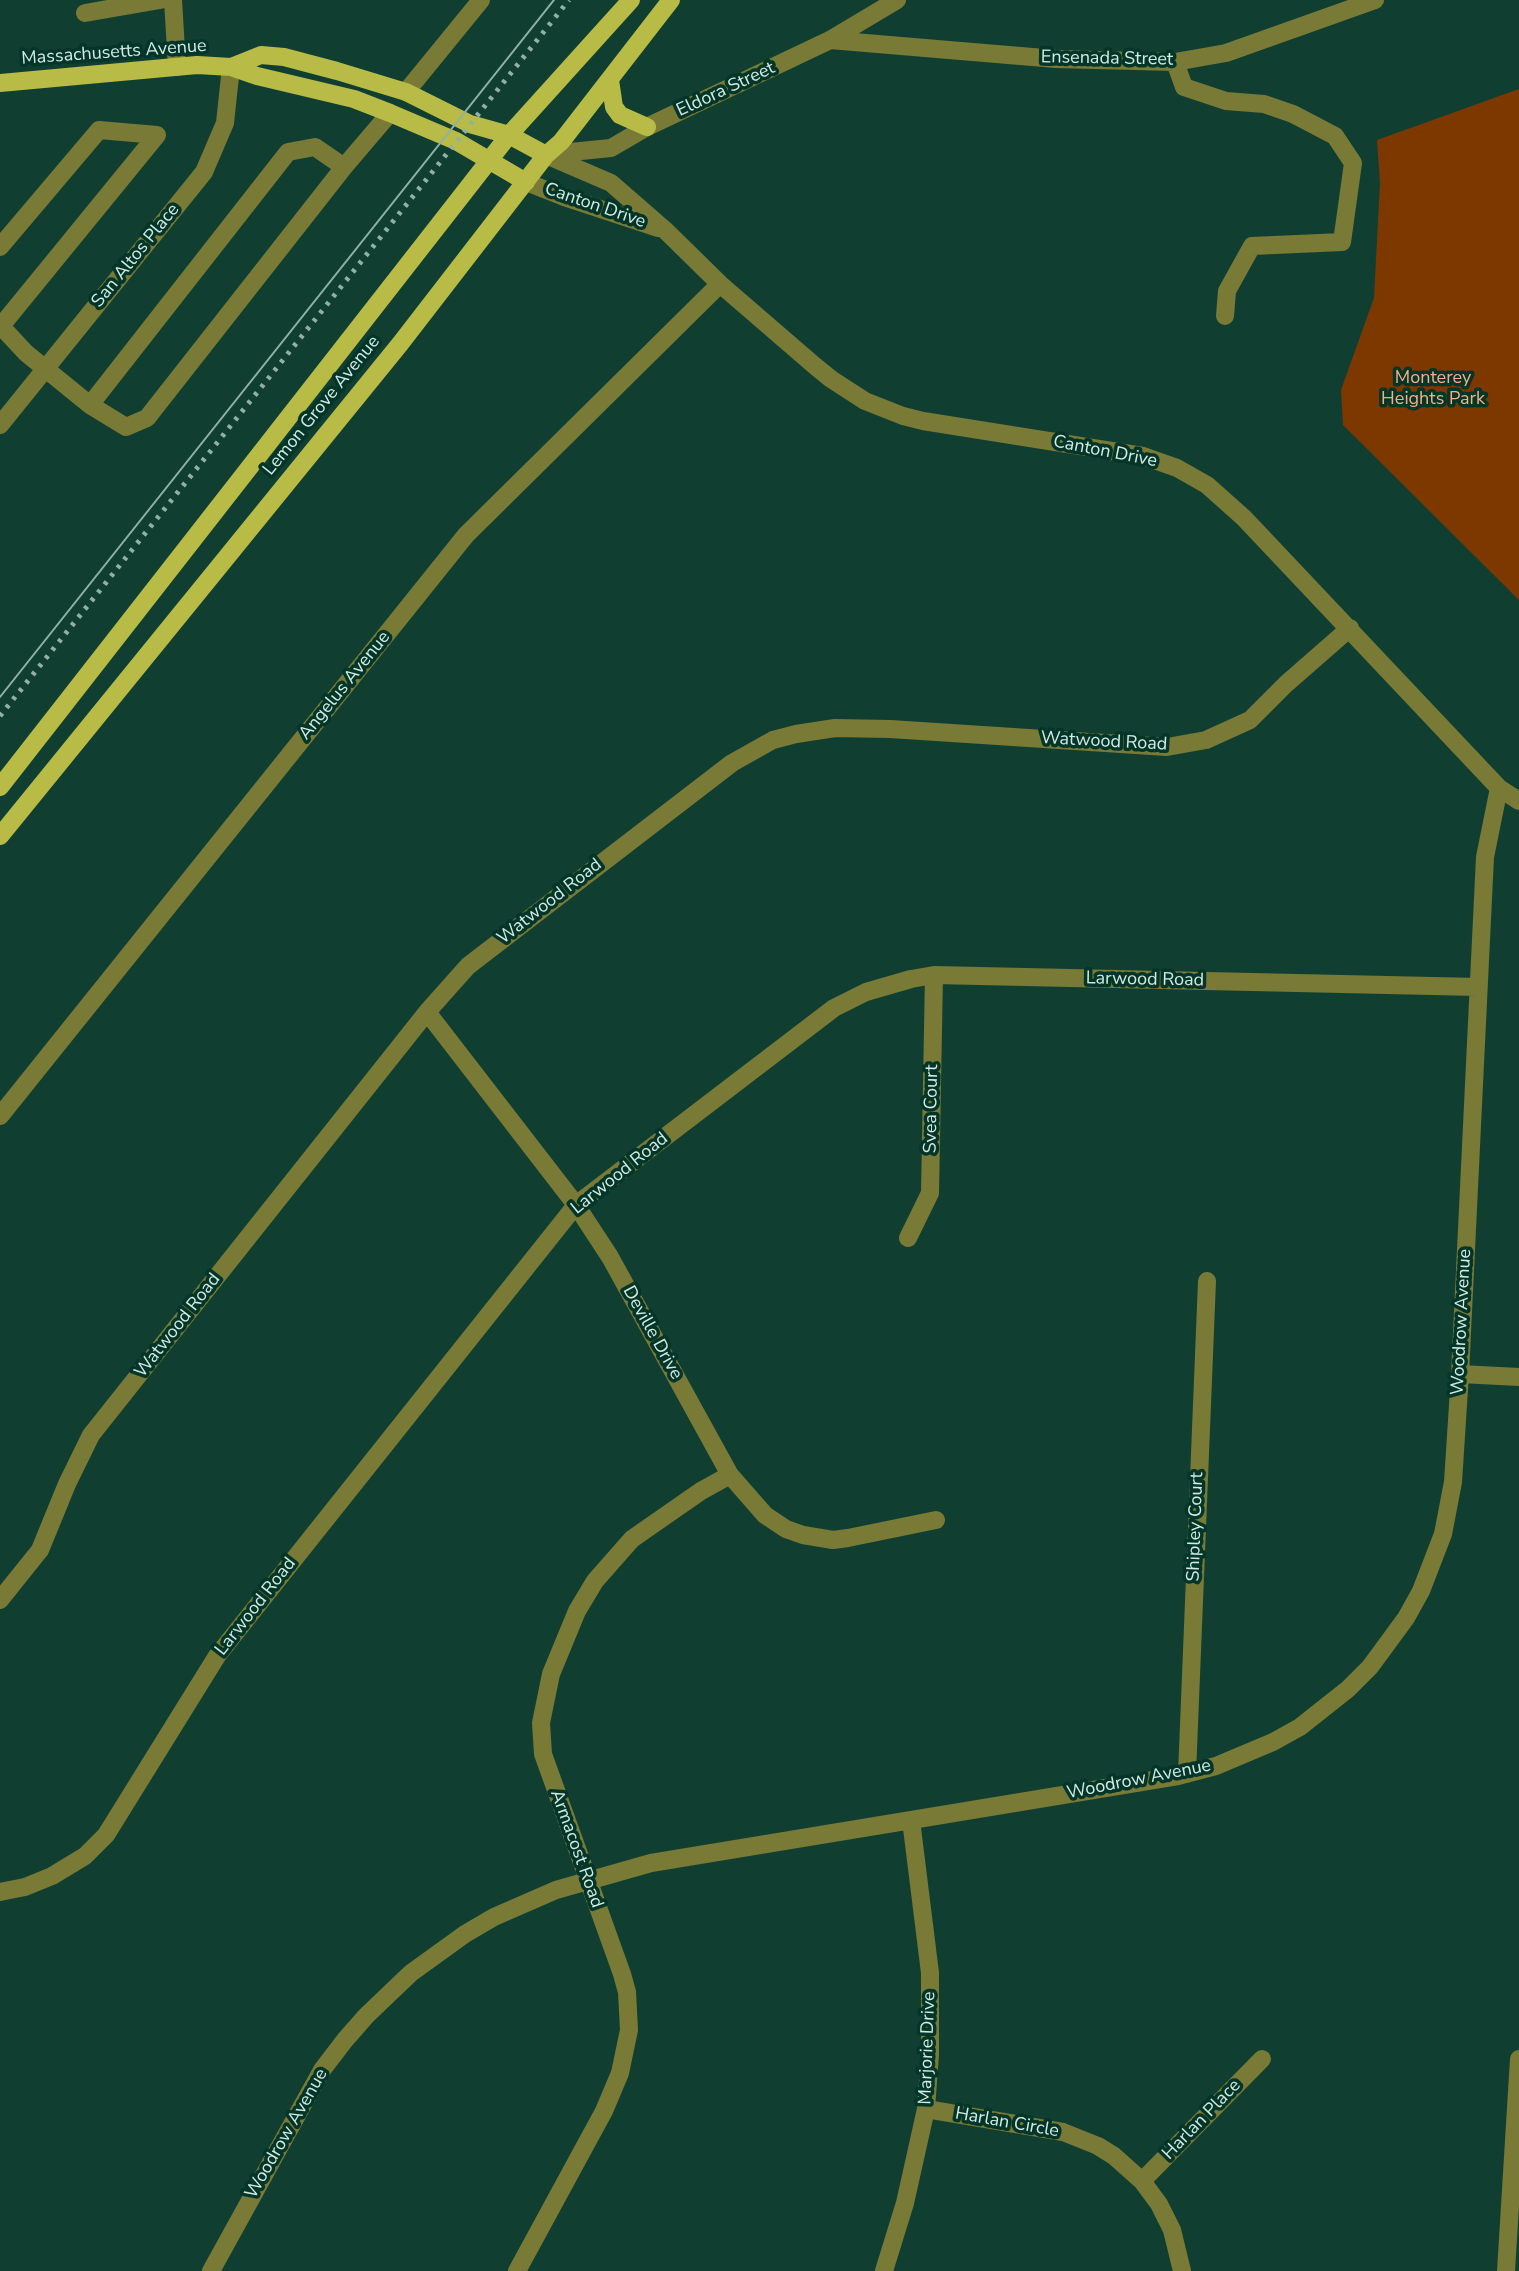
<!DOCTYPE html>
<style>
body{margin:0}
canvas{display:block;background:#103f32}
</style>
<canvas width="1519" height="2271"></canvas>
<script>
const ctx = document.querySelector('canvas').getContext('2d');
ctx.lineJoin = 'round';
function fillPath(path, color) {
  ctx.fillStyle = color;
  ctx.fill(path, 'evenodd');
}
function poly(rows) {
  const path = new Path2D();
  for (const r of rows) {
    path.moveTo(r[0], r[1]);
    for (let i = 2; i < r.length; i += 2) path.lineTo(r[i], r[i + 1]);
  }
  return path;
}
function strokePath(path, color, width, dash) {
  ctx.strokeStyle = color;
  ctx.lineWidth = width;
  ctx.lineCap = dash ? 'butt' : 'round';
  ctx.setLineDash(dash || []);
  ctx.stroke(path);
}
function drawText(font, color, halo, rows, align = 'center') {
  ctx.font = font + ' "Nunito Sans",sans-serif';
  ctx.lineWidth = 7;
  ctx.setLineDash([]);
  ctx.textBaseline = 'middle';
  ctx.strokeStyle = halo;
  ctx.fillStyle = color;
  for (const [text, x, y, turn = 0] of rows) {
    ctx.save();
    ctx.translate(x, y);
    ctx.rotate((+turn || 0) * Math.PI / 180);
    ctx.textAlign = isNaN(turn) ? turn : align;
    if (halo) ctx.strokeText(text, 0, 0);
    ctx.fillText(text, 0, 0);
    ctx.restore();
  }
}
const green = poly([
 [1519,89,1519,600,1343,425,1341,390,1374,298,1380,183,1377,140]
]);
const minor = poly([
 [173,0,177,67],
 [85,13,160,0],
 [830,40,1056,59,1175,62,1226,53,1375,0],
 [1175,62,1184,87,1226,101,1264,104,1293,114,1335,136,1353,163,1342,242,1252,246,1227,291,1225,316],
 [406,92,481,0],
 [550,154,611,148,647,127,830,40,897,0],
 [546,155,611,183,665,230,720,284,815,366,831,379,865,401,903,416,923,421,1143,456,1177,468,1207,485,1244,518,1499,788,1519,801],
 [344,167,315,147,288,152,90,405,126,427,147,418,344,167,390,113],
 [526,182,564,197,658,228],
 [0,247,99,130,157,135,1,326],
 [0,325,26,353,90,405],
 [0,425,204,172,225,123,231,67],
 [427,1012,576,1205,610,1257,730,1475,765,1515,786,1529,803,1535,833,1540,848,1538,936,1520],
 [0,1116,466,535,720,284],
 [908,1238,930,1193,934,975],
 [1460,1374,1519,1377],
 [0,1600,40,1550,67,1484,91,1435,427,1012,468,966,732,763,773,740,796,734,835,728,890,729,1167,747,1206,740,1250,720,1286,684,1350,628],
 [1187,1774,1207,1281],
 [0,1892,25,1887,52,1876,85,1856,106,1835,217,1656,576,1205,834,1008,866,992,911,979,934,975,1478,987],
 [926,2109,1063,2132,1098,2146,1114,2156,1142,2181,1159,2204,1172,2230,1182,2271],
 [1142,2181,1262,2059],
 [211,2271,322,2070,345,2040,366,2016,411,1973,465,1934,494,1917,556,1890,651,1863,1178,1776,1216,1766,1273,1742,1300,1727,1348,1689,1370,1667,1406,1618,1421,1591,1443,1534,1453,1482,1460,1374,1485,857,1499,788],
 [517,2271,604,2111,620,2073,629,2030,627,1992,622,1974,543,1754,541,1723,551,1674,577,1611,595,1581,632,1539,701,1491,730,1475],
 [884,2271,905,2203,926,2109,930,2054,930,1973,911,1820],
 [1506,2271,1519,2059]
]);
const major = poly([
 [231,67,261,55,284,57,337,71,406,92,470,124,509,135,546,155],
 [610,80,614,107,620,115,647,127],
 [0,83,197,65,231,67,257,76,354,99,390,113,456,141,526,182],
 [0,787,509,135,631,0],
 [0,836,400,344,546,155,561,142,671,0]
]);
const tram = poly([
 [0,697,554,0]
]);
const rail = poly([
 [0,716,569,0]
]);
const streetNames = [
 ["Massachusetts Avenue",114,53,-4],
 ["Ensenada Street",1107,59,1],
 ["Eldora Street",726,90,-25],
 ["Canton Drive",595,206,19],
 ["San Altos Place",136,256,-51],
 ["Lemon Grove Avenue",322,406,-51],
 ["Canton Drive",1105,452,11],
 ["Angelus Avenue",345,686,-51],
 ["Watwood Road",1104,742,3],
 ["Watwood Road",550,902,-38],
 ["Larwood Road",1145,980,1],
 ["Svea Court",932,1109,-89],
 ["Larwood Road",620,1174,-39],
 ["Woodrow Avenue",1462,1322,-87],
 ["Watwood Road",178,1326,-52],
 ["Deville Drive",652,1333,61],
 ["Shipley Court",1196,1527,-88],
 ["Larwood Road",256,1607,-52],
 ["Woodrow Avenue",1139,1780,-11],
 ["Armacost Road",576,1849,70],
 ["Marjorie Drive",928,2048,-88],
 ["Harlan Place",1202,2120,-46],
 ["Harlan Circle",1007,2123,10],
 ["Woodrow Avenue",287,2134,-60]
];
const parkNames = [
 ["Monterey",1433,379],
 ["Heights Park",1433,400]
];
fillPath(green, '#7d3800');
strokePath(minor, '#787a36', 18);
strokePath(major, '#b8bb46', 18);
strokePath(tram, '#91b1a6', 2);
strokePath(rail, '#91b1a6', 5, [3.5, 7]);
drawText('18px', '#d3ebe2', '#033528', streetNames);
drawText('18px', '#f9af85', '#033528', parkNames);
</script>
